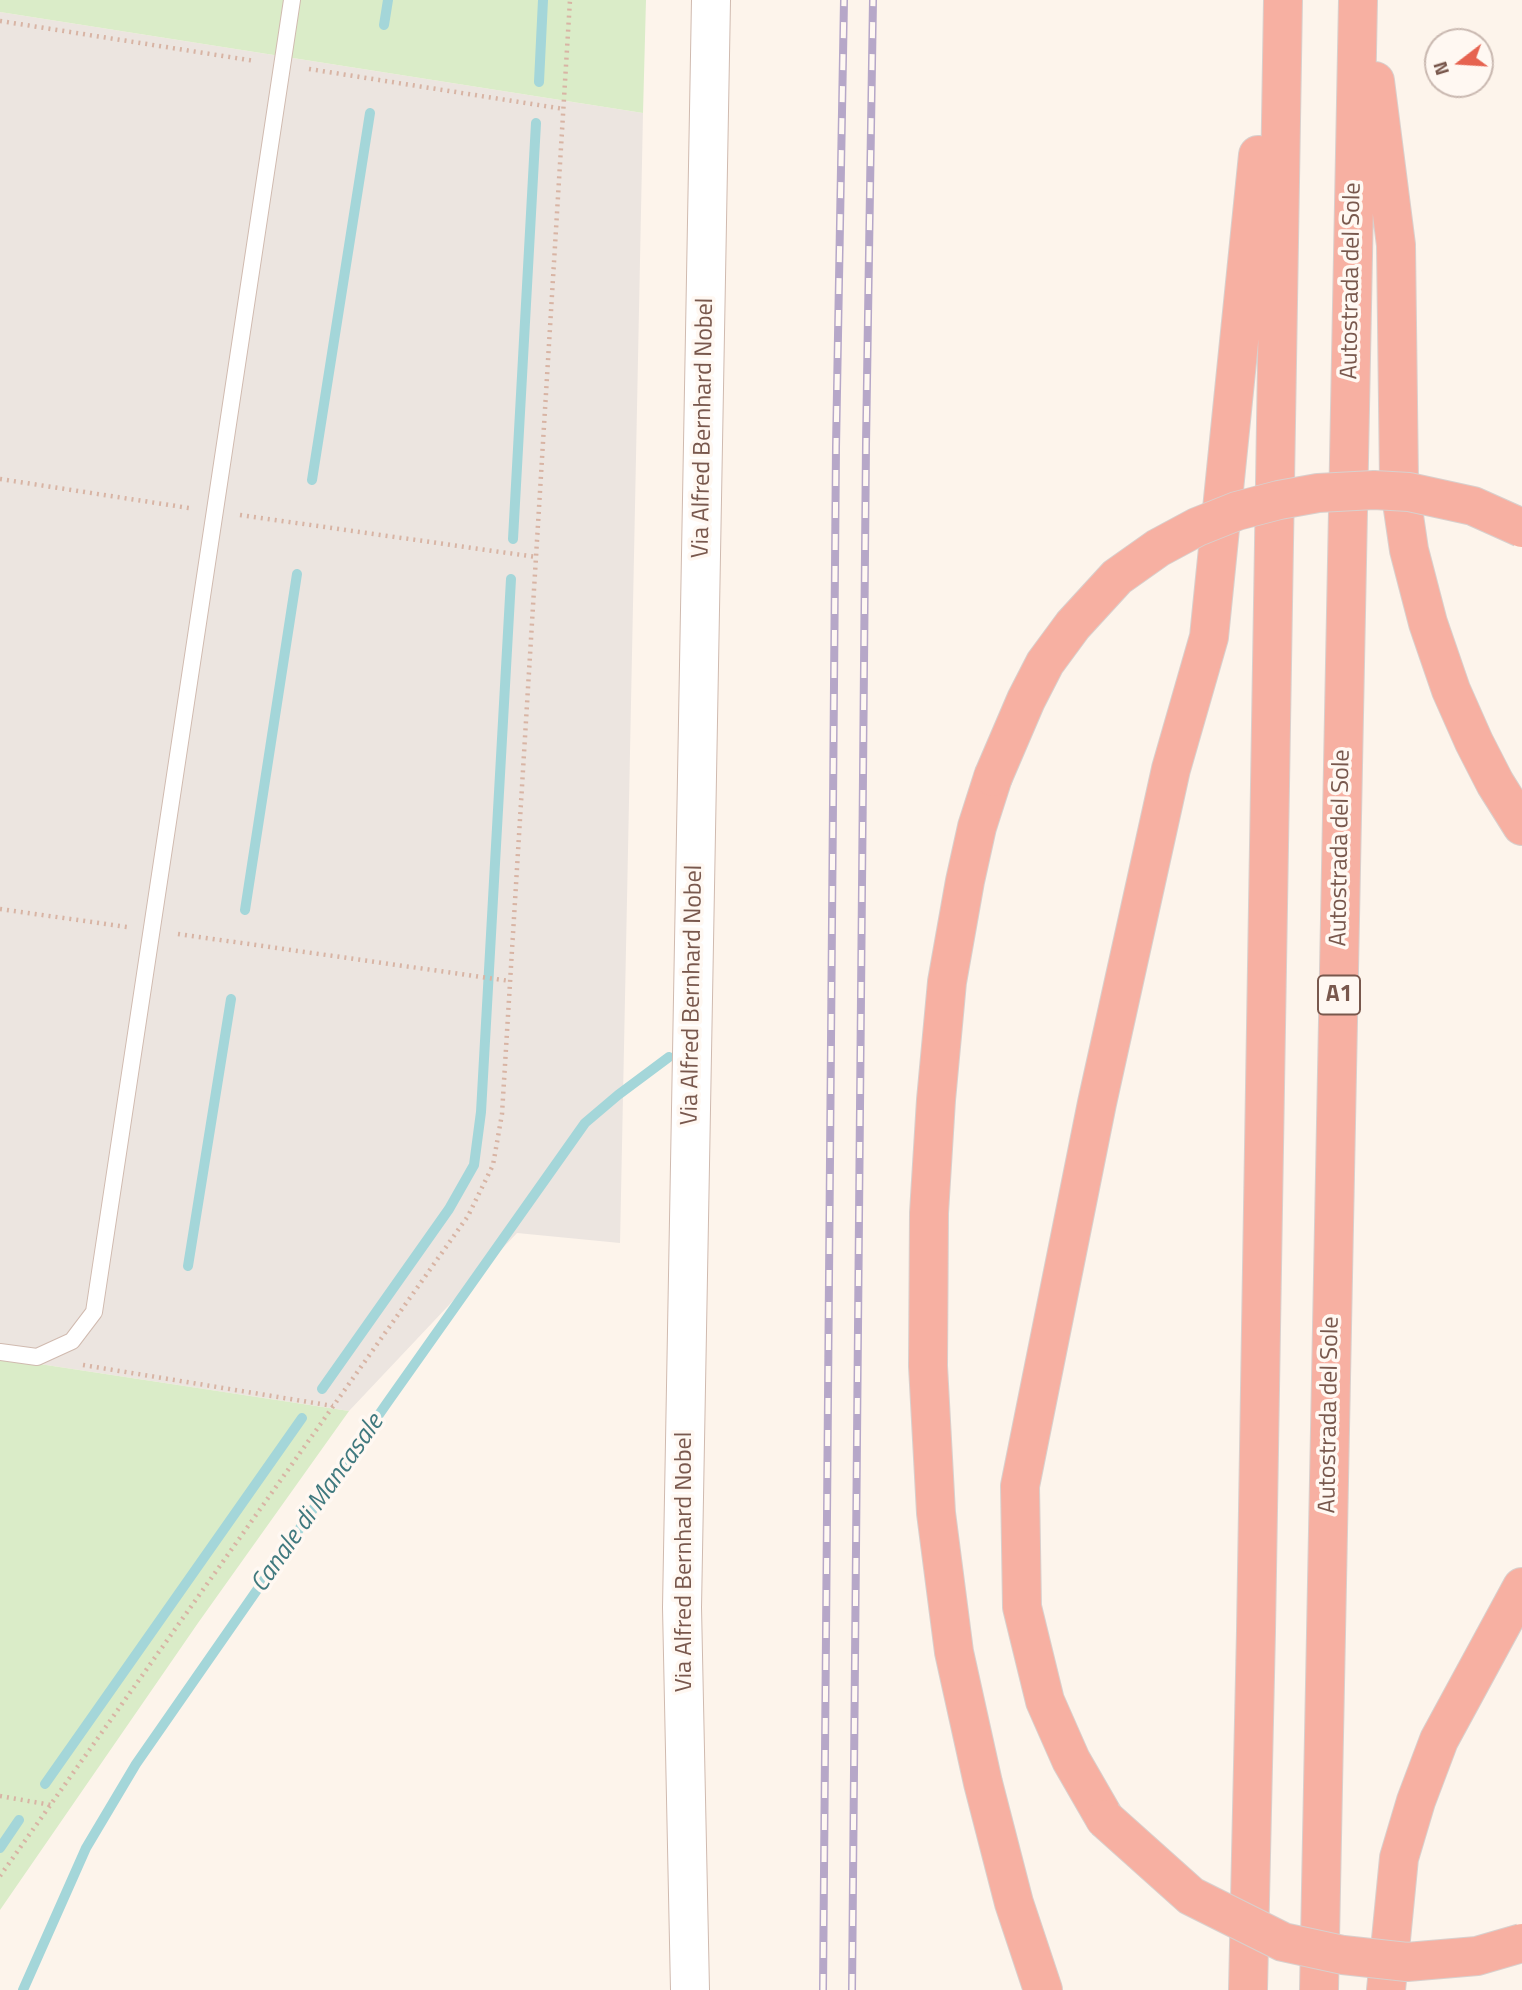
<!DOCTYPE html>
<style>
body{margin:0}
#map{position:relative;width:1522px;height:1990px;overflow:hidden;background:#fdf4eb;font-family:"Titillium Web",sans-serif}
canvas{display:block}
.north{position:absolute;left:1424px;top:28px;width:70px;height:70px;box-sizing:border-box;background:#fff8f2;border:2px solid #c9b8b0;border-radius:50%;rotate:253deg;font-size:19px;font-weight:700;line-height:28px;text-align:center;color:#79584d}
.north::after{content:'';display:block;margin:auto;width:24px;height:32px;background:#e66350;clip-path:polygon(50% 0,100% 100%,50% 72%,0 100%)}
</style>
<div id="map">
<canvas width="1522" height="1990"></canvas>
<div class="north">N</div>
</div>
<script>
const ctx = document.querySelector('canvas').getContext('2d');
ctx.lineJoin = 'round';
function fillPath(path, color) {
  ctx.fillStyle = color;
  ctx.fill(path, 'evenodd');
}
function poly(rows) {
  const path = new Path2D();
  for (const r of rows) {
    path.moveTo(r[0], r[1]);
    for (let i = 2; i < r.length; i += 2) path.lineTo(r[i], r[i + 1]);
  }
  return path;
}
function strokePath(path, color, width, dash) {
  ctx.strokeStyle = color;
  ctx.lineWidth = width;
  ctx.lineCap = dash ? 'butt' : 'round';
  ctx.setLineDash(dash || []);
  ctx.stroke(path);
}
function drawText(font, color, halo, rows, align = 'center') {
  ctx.font = font + ' "Titillium Web",sans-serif';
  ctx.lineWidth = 7;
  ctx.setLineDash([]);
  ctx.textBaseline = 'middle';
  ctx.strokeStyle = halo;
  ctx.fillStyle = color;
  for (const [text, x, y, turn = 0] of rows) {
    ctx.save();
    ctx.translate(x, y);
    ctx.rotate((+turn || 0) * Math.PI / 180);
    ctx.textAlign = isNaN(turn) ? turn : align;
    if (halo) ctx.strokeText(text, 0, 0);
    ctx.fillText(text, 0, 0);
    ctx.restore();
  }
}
const industrial = poly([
 [0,12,643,113,620,1243,517,1233,349,1411,0,1358]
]);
const green = poly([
 [0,0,646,0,643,113,0,12],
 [0,1358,349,1411,198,1623,0,1910]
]);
const stream = poly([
 [384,25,388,0],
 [539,82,543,0],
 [312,480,370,113],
 [513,539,536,123],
 [245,910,297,574],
 [188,1266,231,999],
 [322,1389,449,1209,474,1165,481,1112,511,579],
 [45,1784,302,1418],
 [0,1848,19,1820],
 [23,1990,86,1848,136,1764,387,1403,585,1123,618,1095,669,1057]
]);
const path = poly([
 [0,21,255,61],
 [309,69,564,109],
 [0,479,189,508],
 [240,515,536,557],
 [0,909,127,927],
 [178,934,510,981],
 [83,1365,333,1406],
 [0,1796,51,1805],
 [0,1876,468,1216,493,1165,502,1114,570,0]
]);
const service = poly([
 [0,1352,37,1357,72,1341,94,1312,292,0]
]);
const tertiary = poly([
 [690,1990,682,1607,711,0]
]);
const motorway = poly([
 [1375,81,1396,245,1399,482,1409,550,1428,623,1451,690,1474,742,1495,783,1522,826],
 [993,777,977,827,965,881,947,982,936,1100,929,1213,928,1366,936,1513,954,1652,983,1783,1014,1903,1043,1990],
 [1105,1819,1071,1760,1045,1701,1022,1607,1020,1486,1097,1103,1171,769,1209,637,1258,155],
 [1248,1990,1256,1631,1283,0],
 [1319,1990,1358,0],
 [1386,1990,1399,1858,1416,1801,1439,1740,1522,1587]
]);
const rail = poly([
 [823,1990,836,447,844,0],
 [852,1990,866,444,873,0]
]);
const motorwayBridge = poly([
 [993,777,1026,700,1045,663,1073,625,1117,577,1158,548,1197,527,1237,511,1279,500,1318,493,1374,490,1409,492,1473,506,1522,528],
 [1105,1819,1191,1896,1283,1942,1343,1955,1407,1962,1477,1956,1522,1943]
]);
const shields = [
 [1339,995,42]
];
const shieldNames = [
 ["A1",1339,995]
];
const streetNames = [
 ["Autostrada del Sole",1352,281,-89],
 ["Via Alfred Bernhard Nobel",704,428,-89],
 ["Autostrada del Sole",1341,848,-89],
 ["Via Alfred Bernhard Nobel",693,995,-89],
 ["Autostrada del Sole",1330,1415,-89],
 ["Via Alfred Bernhard Nobel",685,1562,-90]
];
const waterNames = [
 ["Canale di Mancasale",318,1504,-55]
];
fillPath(industrial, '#ece5e0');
fillPath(green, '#daecc8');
strokePath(stream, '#a4d6d9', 10);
strokePath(service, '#d0baaf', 18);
strokePath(tertiary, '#d0baaf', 40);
strokePath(motorway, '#d9d0cd', 40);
strokePath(path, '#d8b4a4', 4.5, [2, 5]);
strokePath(service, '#fff', 16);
strokePath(tertiary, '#fff', 38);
strokePath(motorway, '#f7b0a2', 38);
strokePath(rail, '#b6a7c8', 8);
strokePath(rail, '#fff8f2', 5, [16]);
strokePath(motorwayBridge, '#d9d0cd', 40, []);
strokePath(motorwayBridge, '#f7b0a2', 38);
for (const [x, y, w] of shields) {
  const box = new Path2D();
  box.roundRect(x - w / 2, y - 19.5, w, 39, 5);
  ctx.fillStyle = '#fff8f2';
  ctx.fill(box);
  strokePath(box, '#79584d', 2);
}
drawText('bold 23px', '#79584d', null, shieldNames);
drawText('24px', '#79584d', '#fff8f2', streetNames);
drawText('italic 26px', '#40797e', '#fff8f2', waterNames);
</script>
